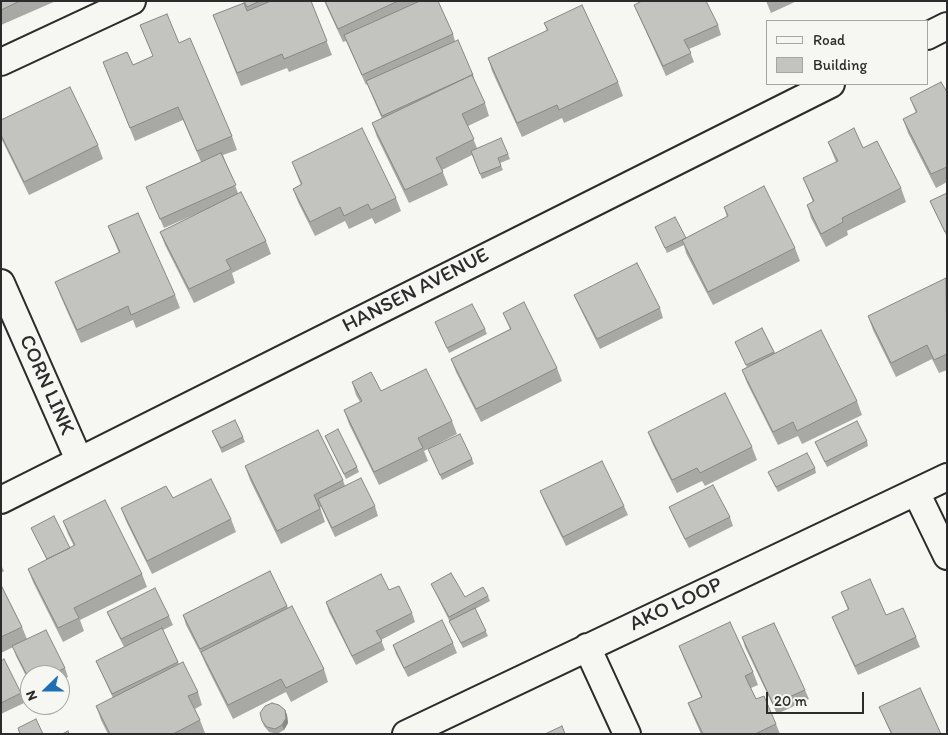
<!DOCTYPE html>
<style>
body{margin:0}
#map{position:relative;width:948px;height:735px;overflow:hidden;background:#f6f6f2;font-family:Itim,sans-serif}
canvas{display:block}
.frame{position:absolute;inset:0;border:2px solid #2b2b2b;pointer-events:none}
.legend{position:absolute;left:766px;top:20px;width:162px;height:65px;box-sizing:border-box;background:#f6f6f2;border:1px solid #a5a5a2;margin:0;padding:6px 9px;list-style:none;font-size:15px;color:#2b2b2b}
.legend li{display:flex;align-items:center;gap:10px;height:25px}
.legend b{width:25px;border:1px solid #a5a5a2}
.north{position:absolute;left:20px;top:665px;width:50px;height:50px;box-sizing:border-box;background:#f6f6f2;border:1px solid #a5a5a2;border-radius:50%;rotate:248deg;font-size:14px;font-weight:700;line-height:20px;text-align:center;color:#2b2b2b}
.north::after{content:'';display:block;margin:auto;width:18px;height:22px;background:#1f6fb2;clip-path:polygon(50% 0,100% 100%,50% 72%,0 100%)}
.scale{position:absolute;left:766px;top:692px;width:98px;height:22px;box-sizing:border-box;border:2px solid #2b2b2b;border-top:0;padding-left:6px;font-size:15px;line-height:18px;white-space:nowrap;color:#2b2b2b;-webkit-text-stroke:4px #f6f6f2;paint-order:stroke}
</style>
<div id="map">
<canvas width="948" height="735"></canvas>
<div class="frame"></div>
<ul class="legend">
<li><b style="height:6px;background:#f6f6f2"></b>Road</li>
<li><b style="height:14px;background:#c3c3c0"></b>Building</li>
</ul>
<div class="north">N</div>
<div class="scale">20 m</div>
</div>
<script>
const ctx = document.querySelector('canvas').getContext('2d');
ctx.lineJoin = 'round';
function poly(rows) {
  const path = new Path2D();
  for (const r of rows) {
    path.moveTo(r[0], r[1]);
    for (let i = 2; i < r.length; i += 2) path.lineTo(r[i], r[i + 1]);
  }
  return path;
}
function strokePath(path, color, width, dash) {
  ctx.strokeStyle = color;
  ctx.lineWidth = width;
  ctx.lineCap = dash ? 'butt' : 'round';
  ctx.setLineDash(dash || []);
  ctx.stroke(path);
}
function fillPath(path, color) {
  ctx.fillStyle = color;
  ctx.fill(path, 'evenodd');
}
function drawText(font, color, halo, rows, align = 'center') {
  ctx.font = font + ' Itim,sans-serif';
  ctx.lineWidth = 5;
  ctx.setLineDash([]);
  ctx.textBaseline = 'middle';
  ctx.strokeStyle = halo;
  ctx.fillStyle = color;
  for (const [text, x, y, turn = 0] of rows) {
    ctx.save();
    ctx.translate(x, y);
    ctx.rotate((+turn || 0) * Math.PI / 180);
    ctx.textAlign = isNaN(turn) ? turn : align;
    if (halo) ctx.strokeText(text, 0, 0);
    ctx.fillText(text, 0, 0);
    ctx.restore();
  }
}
const minor = poly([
 [927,36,947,26],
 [1,62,132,1],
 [1,283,79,460],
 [916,492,947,556],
 [1,500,831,84],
 [587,647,627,734],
 [406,734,947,477]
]);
const wall = poly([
 [1,1,56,1,1,25],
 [243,1,311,1,332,55,289,72,287,68,241,86,213,15,244,3],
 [324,1,419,1,453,34,455,41,473,75,476,85,485,103,489,116,468,126,477,148,508,154,510,159,500,163,503,170,482,179,472,155,442,170,448,185,409,203,377,137,372,123,382,119,367,84,366,85,346,41,343,42],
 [766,1,797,1,771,13],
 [634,5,718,25,721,35,689,49,694,62,666,76,638,14],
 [544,23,618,82,623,96,564,123,562,118,522,137,492,71,488,58,547,31],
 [140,25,179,43,232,136,237,150,223,155,238,193,266,241,271,254,232,273,235,283,194,303,165,245,160,232,205,210,164,228,146,187,201,162,183,120,135,141,103,62,133,65,153,56],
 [947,92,947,182,936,188,908,133,903,119,916,113,910,98],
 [1,120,98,145,103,159,29,195,1,138],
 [828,142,863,148,901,188,906,202,847,231,848,235,826,247,811,218,807,205,813,202,803,178,836,162],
 [292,162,396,198,401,211,375,224,372,218,349,229,345,221,315,236,298,202,293,189,301,185],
 [947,193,947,237,934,210,930,201],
 [724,207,795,248,800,261,713,305,686,253,684,245,667,253,655,227,686,238,727,217],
 [108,226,175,295,180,308,136,328,133,320,81,343,60,295,55,282,119,253],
 [947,279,947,370,939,373,932,359,896,377,873,330,868,316],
 [574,295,660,308,663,318,600,349,578,304],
 [503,313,557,368,562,381,481,422,456,372,451,359,510,329],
 [435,322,485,329,487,334,449,353],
 [762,328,775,353,857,401,862,415,802,444,798,436,778,445,747,383,742,370,747,367,735,342],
 [352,382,381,391,452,421,457,434,424,451,428,461,379,485,349,424,344,410,360,402,356,395],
 [212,431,243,437,245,442,222,453],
 [648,432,752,447,757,460,705,486,702,481,677,493,653,445],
 [325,436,357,467,359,472,346,479],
 [867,441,868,446,827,467,815,442],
 [428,449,472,459,474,464,442,480],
 [245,466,343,480,345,486,375,506,378,516,335,537,321,507,320,507,325,522,281,544,250,480],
 [815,468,816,473,778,492,768,472],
 [540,491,624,506,628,515,566,546,544,501],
 [669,507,730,517,733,526,689,548,673,516],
 [121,508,231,519,236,532,152,574,126,521],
 [63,521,142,574,147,587,80,620,84,631,63,642,33,582,28,569,47,560,31,528,70,548,74,546,68,534],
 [1,565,4,571,1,573],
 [270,571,288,608,324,669,328,682,291,702,286,692,233,719,206,665,202,656,186,625,183,615],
 [431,584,465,597,488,596,490,601,475,609,488,636,463,648],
 [1,585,22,627,27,639,65,668,68,677,60,681,60,675,30,675,30,684,16,656,13,647,1,653],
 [389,590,412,613,415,622,381,640,385,650,356,665,329,612,326,602],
 [841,592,886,615,916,637,920,647,858,675,836,627,832,617,848,610],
 [107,612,169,616,173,625,163,630,179,664,198,692,202,705,195,709,200,720,205,733,108,734,101,720,96,706,113,698,100,670,96,661,124,647,111,621],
 [742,637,805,690,809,699,777,714,745,647],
 [453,643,457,653,408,677,396,654,393,645],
 [679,646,753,672,758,685,751,688,756,699,776,724,780,734,701,734,693,716,688,703,701,697,684,659],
 [1,661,21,693,24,703,1,714],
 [879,707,941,734,891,734],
 [285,710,287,715,288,723,284,730,277,734,269,732,264,726,262,721]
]);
const shadedWall = poly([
 [285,710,287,715,288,723,284,730,282,725]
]);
const building = poly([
 [1,1,20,1,1,10,1,1],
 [244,1,260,1,247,7,244,1],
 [271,1,311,1,327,41,284,59,282,54,237,73,213,15,244,3,247,11,271,1],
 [325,1,398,1,338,29,325,1],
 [420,1,438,1,453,34,362,75,344,35,420,1],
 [642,1,706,1,718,25,684,40,691,53,663,66,634,5,642,1],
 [582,5,618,82,559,110,557,105,517,123,488,58,548,30,544,23,582,5],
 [167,14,179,43,190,38,232,136,197,151,178,107,130,128,103,62,127,52,133,65,153,56,140,25,167,14],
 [458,40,473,75,472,76,472,75,382,116,366,81,458,40],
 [472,75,485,103,462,114,474,139,436,158,443,172,405,190,372,123,472,75],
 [941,82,947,92,947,167,931,174,903,119,917,112,910,98,941,82],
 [70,87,98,145,24,182,1,135,1,120,70,87],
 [362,128,396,198,371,210,368,204,344,216,340,207,310,222,293,189,302,184,292,162,362,128],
 [854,128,863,148,877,141,901,188,842,218,843,222,821,234,807,205,814,201,803,178,838,161,828,142,854,128],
 [501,138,508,154,498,158,501,166,480,174,471,151,501,138],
 [221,153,236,185,160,219,146,187,221,153],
 [764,186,795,248,708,292,682,240,728,216,724,207,764,186],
 [241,192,266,241,226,260,231,269,189,289,160,232,241,192],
 [947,193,947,231,945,232,930,201,947,193],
 [138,213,175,295,131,315,128,306,77,330,55,282,120,252,108,226,138,213],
 [675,217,686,238,665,248,655,227,675,217],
 [637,263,660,308,597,339,574,295,637,263],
 [946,278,947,354,934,360,927,345,891,363,868,316,946,278],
 [524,302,557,368,476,409,451,359,511,329,503,313,524,302],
 [472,304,485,329,447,348,435,322,472,304],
 [762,328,774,352,746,365,735,342,762,328],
 [821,330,857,401,797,431,793,422,773,432,742,370,821,330],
 [426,369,452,421,418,438,423,448,374,472,344,410,362,401,352,382,371,372,381,391,426,369],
 [725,393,752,447,700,473,697,468,672,480,648,432,725,393],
 [235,420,243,437,221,448,212,431,235,420],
 [857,421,867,441,825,462,815,442,857,421],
 [338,429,357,467,344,474,325,436,338,429],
 [318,430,343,480,314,495,320,509,277,531,245,466,318,430],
 [460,434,472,459,440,475,428,449,460,434],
 [807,453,815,468,776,487,768,472,807,453],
 [602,461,624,506,563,537,540,491,602,461],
 [361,478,375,506,332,528,318,499,361,478],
 [211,479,231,519,147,561,121,508,166,486,173,498,211,479],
 [713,485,730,517,685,539,669,507,713,485],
 [105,500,142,574,74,608,79,618,58,628,28,569,75,545,63,521,105,500],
 [54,516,70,548,47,559,31,528,54,516],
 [270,571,287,606,200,649,183,615,270,571],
 [451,573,465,597,483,587,488,596,449,617,431,584,451,573],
 [381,574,389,590,399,586,412,613,376,631,382,641,352,656,326,602,381,574],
 [870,579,886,615,903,608,916,637,855,666,832,617,849,609,841,592,870,579],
 [1,585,22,627,1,637,1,585],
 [155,588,169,616,121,639,107,612,155,588],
 [292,606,324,669,286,688,281,679,228,705,201,652,292,606],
 [475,608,486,631,461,643,449,621,475,608],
 [442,620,453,643,404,668,393,645,442,620],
 [730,622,753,672,745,676,756,699,764,696,776,724,755,734,703,734,688,703,702,697,679,646,730,622],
 [774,623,805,690,773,704,742,637,774,623],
 [162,628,178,662,112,694,96,661,162,628],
 [46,630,65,668,50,675,30,675,30,681,12,646,46,630],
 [4,659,21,693,1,703,1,661,4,659],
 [183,662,198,692,188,696,200,720,173,734,110,734,96,706,183,662],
 [920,688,941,734,892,734,879,707,920,688],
 [272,703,279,705,285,710,286,718,282,725,275,729,267,727,262,721,260,713,265,706,272,703],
 [36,719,43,734,20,734,18,728,36,719],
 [562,726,565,734,545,734,562,726],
 [68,731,69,734,62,734,68,731]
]);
const streetNames = [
 ["HANSEN AVENUE",416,291,-27],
 ["CORN LINK",46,385,66],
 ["AKO LOOP",676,605,-25]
];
strokePath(minor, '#2b2b2b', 30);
strokePath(minor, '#f6f6f2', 26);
fillPath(wall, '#a8a8a5');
fillPath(shadedWall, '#888886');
fillPath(building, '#c3c3c0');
strokePath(building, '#888886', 1);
drawText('21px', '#2b2b2b', '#f6f6f2', streetNames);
</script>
